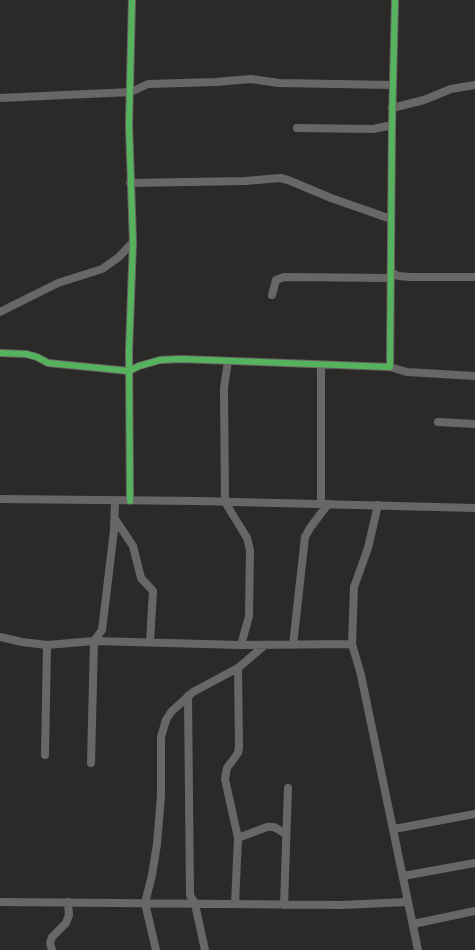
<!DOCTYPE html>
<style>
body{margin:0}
canvas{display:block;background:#2c2a29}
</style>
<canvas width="475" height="950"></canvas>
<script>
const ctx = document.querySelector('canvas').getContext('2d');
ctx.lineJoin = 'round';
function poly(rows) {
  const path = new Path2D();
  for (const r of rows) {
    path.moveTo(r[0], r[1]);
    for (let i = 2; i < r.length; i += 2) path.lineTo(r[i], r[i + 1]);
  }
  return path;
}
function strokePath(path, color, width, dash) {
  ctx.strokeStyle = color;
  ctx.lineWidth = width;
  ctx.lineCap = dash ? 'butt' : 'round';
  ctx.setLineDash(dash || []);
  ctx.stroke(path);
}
const minor = poly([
 [0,98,131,92,148,84,216,82,251,79,279,83,393,85],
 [392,108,424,100,451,89,475,85],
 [297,128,373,129,392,125],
 [130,183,245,181,280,178,288,180,331,198,391,219],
 [391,272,398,276,410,277,475,277],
 [272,295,276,280,284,277,391,278],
 [0,312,58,283,102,269,119,257,133,242],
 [0,353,26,354,37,357,48,363,129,371,139,366,160,360,181,359,390,367,392,125,395,0],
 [228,361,224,388,225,502,247,538,250,550,249,616,241,645],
 [390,367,407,372,475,376],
 [438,422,475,424],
 [0,499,197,501,475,508],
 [130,501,129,351,133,242,129,125,132,0],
 [321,504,321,366],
 [378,505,368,548,354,587,352,644,361,675,418,950],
 [115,519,133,546,141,578,153,591,150,642],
 [0,637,22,642,47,645,94,641,241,645,352,644],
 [293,645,305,537,310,528,328,504],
 [188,696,190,895,195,904,205,950],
 [45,755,47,645],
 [91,763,94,641,102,630,104,614,114,530,115,501],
 [394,829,475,814],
 [238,838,267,827,274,827,286,834],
 [403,876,475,863],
 [0,902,341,905,408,902],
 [235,904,238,838,225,779,227,768,238,753,239,747,238,668],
 [284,905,288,788],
 [413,924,475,911],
 [52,950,50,943,52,937,66,923,69,915,68,902],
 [156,950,145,903,152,875,157,844,161,796,161,737,166,720,171,712,193,692,238,668,265,645]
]);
const cycleway = poly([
 [0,353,26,354,37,357,48,363,129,371,139,366,160,360,181,359,390,367,392,125,395,0],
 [130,501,129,351,133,242,129,125,132,0]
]);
strokePath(minor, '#696766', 8);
strokePath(cycleway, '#56b35d', 6);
</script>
